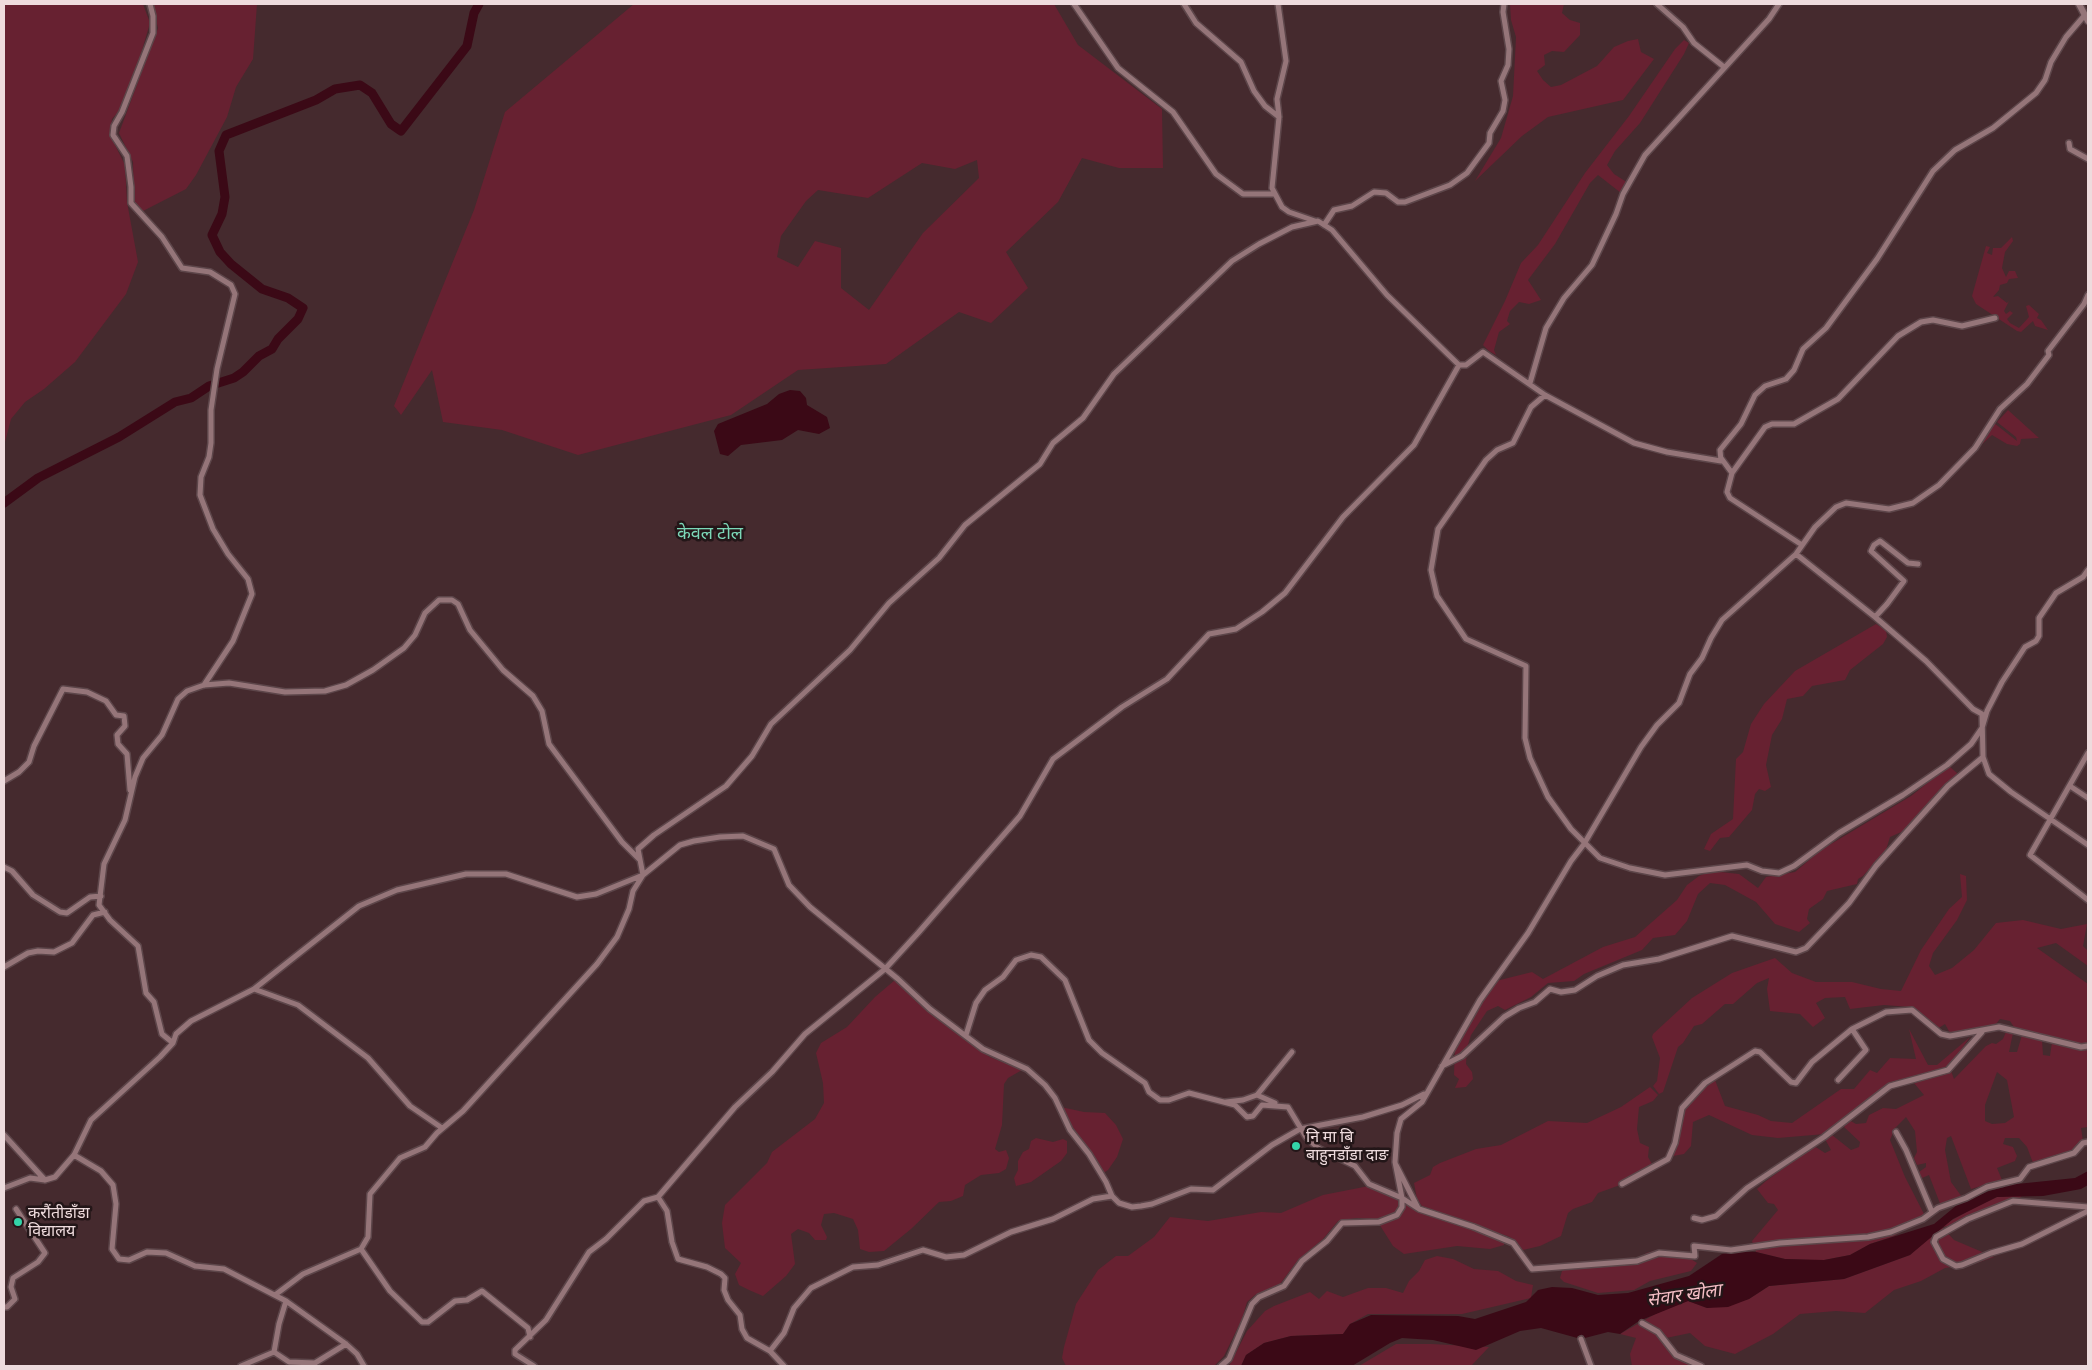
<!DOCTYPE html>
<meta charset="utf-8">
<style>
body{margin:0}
#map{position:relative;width:2092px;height:1370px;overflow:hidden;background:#452a2e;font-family:Ubuntu,sans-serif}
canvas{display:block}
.frame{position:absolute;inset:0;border:5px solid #eedbdd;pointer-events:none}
</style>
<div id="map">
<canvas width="2092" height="1370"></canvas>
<div class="frame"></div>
</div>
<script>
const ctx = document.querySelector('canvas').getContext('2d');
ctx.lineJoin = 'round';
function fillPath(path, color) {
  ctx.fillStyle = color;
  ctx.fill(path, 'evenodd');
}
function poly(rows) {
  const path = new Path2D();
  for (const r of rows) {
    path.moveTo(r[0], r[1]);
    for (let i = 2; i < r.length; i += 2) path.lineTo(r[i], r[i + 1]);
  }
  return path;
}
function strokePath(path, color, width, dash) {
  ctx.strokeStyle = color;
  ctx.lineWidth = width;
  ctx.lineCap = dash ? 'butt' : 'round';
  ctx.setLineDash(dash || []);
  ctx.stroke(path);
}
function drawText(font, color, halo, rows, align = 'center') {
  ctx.font = font + ' Ubuntu,"Noto Sans Devanagari",sans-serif';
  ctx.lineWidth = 5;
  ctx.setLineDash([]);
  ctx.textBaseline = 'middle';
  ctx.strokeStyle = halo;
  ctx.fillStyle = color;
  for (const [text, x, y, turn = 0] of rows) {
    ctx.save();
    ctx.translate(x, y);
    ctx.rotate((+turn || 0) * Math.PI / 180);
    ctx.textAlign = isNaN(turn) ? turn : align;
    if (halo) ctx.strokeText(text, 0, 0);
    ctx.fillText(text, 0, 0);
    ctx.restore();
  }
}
const green = poly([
 [4,4,143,4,150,23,140,57,119,111,112,119,110,135,125,165,127,202,138,262,126,294,75,362,44,389,25,402,11,419,4,446],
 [152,4,257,4,253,59,236,87,227,117,196,175,186,189,143,211,134,203,133,162,119,133,158,28],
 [634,4,1054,4,1078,45,1162,109,1163,168,1119,168,1082,158,1058,202,1006,252,1028,288,991,323,959,312,886,364,798,370,731,415,578,455,502,430,443,422,432,370,401,415,394,406,474,210,505,112],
 [977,160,979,178,923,233,869,310,841,288,841,248,815,241,798,267,777,257,781,236,806,201,818,190,868,198,922,163,955,169],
 [1510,4,1564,4,1562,13,1570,20,1580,23,1580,35,1564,52,1552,51,1544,55,1545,65,1537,71,1543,80,1551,87,1561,85,1597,66,1614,47,1628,41,1638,39,1641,52,1654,59,1623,100,1548,117,1522,136,1475,181,1501,138,1513,96,1516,37,1511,20],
 [1684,40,1689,43,1684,54,1640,123,1615,151,1607,165,1614,174,1628,183,1621,193,1598,175,1590,183,1555,244,1528,280,1541,300,1529,304,1519,302,1510,311,1507,321,1510,324,1499,332,1494,350,1496,355,1489,351,1483,345,1505,301,1521,263,1538,245,1585,173,1629,116,1675,49],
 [2012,237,2013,241,2005,252,2002,268,2006,277,2009,271,2015,271,2018,278,2009,279,2007,283,2000,285,1999,290,1993,297,1998,296,2007,303,2009,301,2004,311,2006,314,2010,311,2013,313,2007,319,2010,323,2019,328,2029,317,2026,306,2029,305,2039,314,2037,318,2041,320,2048,330,2035,326,2033,321,2021,332,2017,331,1976,304,1972,296,1986,246,1990,247,1987,253,1992,255,1993,248,2001,248],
 [2008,410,2039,438,2021,439,2020,444,2017,446,2007,444,1992,435,1980,446,1994,423,2017,441,2016,437,1997,422],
 [1876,624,1886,630,1887,637,1883,644,1850,670,1845,680,1812,686,1803,696,1787,699,1782,719,1772,735,1766,765,1771,787,1765,791,1759,789,1755,794,1752,810,1729,837,1720,838,1710,851,1704,849,1711,834,1733,819,1736,759,1743,752,1751,724,1764,704,1795,671],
 [1949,766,1958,774,1940,789,1935,802,1912,821,1908,829,1890,837,1886,850,1863,876,1858,879,1857,884,1827,891,1823,899,1809,909,1807,919,1810,923,1799,932,1775,924,1756,902,1725,885,1710,883,1698,894,1687,921,1675,935,1653,938,1642,950,1584,974,1574,981,1548,983,1531,997,1505,1010,1498,1006,1487,1011,1471,1035,1467,1048,1466,1064,1472,1072,1473,1079,1466,1087,1455,1088,1459,1079,1454,1075,1455,1046,1466,1020,1488,983,1532,972,1543,979,1603,947,1635,937,1677,900,1687,885,1699,876,1711,871,1739,874,1758,888,1766,877,1795,872,1821,850,1911,796],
 [1960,874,1966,876,1967,900,1957,920,1933,953,1929,966,1935,975,1952,968,1974,950,1996,923,2023,920,2061,929,2087,924,2083,946,2088,951,2088,966,2056,943,2037,948,2088,984,2087,1045,2076,1044,2014,1027,2010,1021,2000,1019,1995,1025,1950,1033,1945,1024,1937,1029,1910,1007,1884,1005,1850,1009,1845,997,1825,998,1816,1003,1825,1018,1813,1027,1800,1014,1770,1011,1767,989,1769,978,1757,983,1733,1004,1725,1004,1702,1024,1694,1026,1683,1043,1678,1047,1663,1092,1659,1094,1653,1086,1657,1081,1660,1058,1652,1037,1653,1034,1692,998,1732,973,1775,958,1792,973,1816,982,1852,982,1881,989,1901,991,1921,950,1949,909,1962,897],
 [895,980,930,1013,990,1057,1022,1070,1008,1078,1004,1084,1002,1125,995,1149,999,1152,1006,1150,1009,1158,1006,1169,999,1173,981,1175,965,1185,963,1196,951,1201,939,1202,911,1229,884,1251,869,1252,860,1249,858,1230,853,1219,834,1213,824,1214,821,1225,827,1237,826,1240,815,1240,809,1233,798,1229,791,1234,795,1264,786,1276,763,1296,749,1290,739,1285,735,1274,741,1263,725,1248,722,1223,725,1205,767,1163,772,1152,815,1119,824,1103,823,1083,816,1053,821,1043,847,1027,875,997],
 [1909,1029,1928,1065,1937,1065,1970,1037,1950,1066,1895,1082,1825,1134,1778,1138,1752,1135,1709,1115,1693,1122,1691,1146,1684,1154,1673,1156,1684,1109,1707,1084,1715,1080,1725,1106,1758,1115,1771,1121,1792,1123,1841,1089,1854,1089,1870,1070,1877,1073,1890,1058,1916,1059],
 [2006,1032,2013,1033,2009,1052,2017,1052,2022,1035,2042,1040,2043,1055,2050,1056,2052,1042,2082,1051,2088,1048,2088,1127,2081,1128,2083,1141,2073,1151,2033,1163,2027,1147,2019,1138,2005,1138,2003,1144,2013,1147,2017,1156,2015,1161,1997,1168,2002,1180,1971,1189,1951,1136,1947,1138,1945,1150,1951,1182,1962,1197,1941,1206,1929,1175,1922,1178,1919,1172,1926,1167,1926,1163,1917,1165,1914,1158,1917,1152,1915,1131,1906,1117,1895,1128,1890,1140,1905,1177,1924,1214,1921,1219,1894,1236,1870,1244,1850,1255,1824,1260,1810,1260,1785,1259,1756,1252,1752,1241,1778,1210,1774,1204,1768,1203,1757,1189,1766,1181,1814,1146,1825,1153,1831,1150,1825,1139,1832,1135,1851,1150,1859,1147,1860,1142,1844,1127,1849,1120,1856,1124,1866,1123,1869,1115,1883,1108,1896,1109,1924,1095,1914,1083,1951,1071,1954,1079,1986,1046,1992,1043,1996,1044,2003,1039],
 [1997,1072,2007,1080,2014,1117,2005,1123,1992,1124,1985,1121,1985,1105],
 [1650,1087,1658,1095,1653,1101,1639,1107,1637,1129,1640,1143,1649,1147,1648,1157,1652,1164,1620,1185,1598,1193,1592,1202,1573,1209,1568,1213,1561,1236,1540,1246,1523,1250,1510,1237,1422,1206,1417,1199,1414,1183,1430,1175,1433,1167,1440,1163,1476,1149,1501,1145,1548,1121,1587,1123,1621,1107],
 [1061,1107,1084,1112,1105,1113,1116,1125,1123,1139,1117,1157,1108,1170,1102,1174,1089,1150,1072,1126],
 [1036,1138,1053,1142,1063,1139,1067,1141,1067,1153,1061,1161,1031,1182,1016,1186,1014,1178,1018,1170,1018,1161,1023,1152,1029,1149,1031,1141],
 [1369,1186,1397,1198,1418,1212,1474,1228,1504,1240,1504,1245,1490,1249,1457,1246,1404,1254,1393,1246,1376,1219,1356,1218,1338,1221,1323,1239,1298,1260,1280,1284,1255,1295,1247,1302,1242,1319,1224,1356,1214,1366,1066,1366,1062,1358,1064,1347,1076,1304,1098,1270,1116,1256,1128,1256,1154,1237,1170,1217,1208,1221,1261,1212,1281,1213,1323,1195],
 [2022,1195,2017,1202,1988,1211,1967,1223,1942,1227,1954,1240,1994,1257,1974,1264,1945,1268,1921,1281,1894,1290,1865,1313,1836,1311,1800,1314,1773,1334,1735,1354,1705,1346,1690,1333,1666,1338,1676,1353,1702,1366,1632,1366,1630,1354,1636,1338,1620,1334,1657,1313,1688,1301,1707,1308,1749,1299,1769,1286,1844,1279,1910,1255,1942,1226,1973,1208,1997,1197],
 [1658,1250,1680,1252,1697,1263,1691,1271,1650,1281,1634,1290,1598,1293,1564,1282,1560,1278,1562,1271,1575,1264,1641,1259,1646,1253],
 [1437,1256,1453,1259,1474,1269,1498,1271,1516,1281,1533,1285,1531,1298,1462,1314,1368,1314,1350,1324,1343,1334,1291,1336,1264,1343,1246,1355,1241,1366,1229,1366,1247,1331,1265,1311,1274,1306,1310,1292,1319,1299,1327,1291,1343,1297,1368,1288,1386,1288,1403,1293,1409,1281,1419,1271,1425,1260],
 [1396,1344,1431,1344,1489,1347,1471,1366,1359,1366]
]);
const water = poly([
 [790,390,800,391,806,398,807,405,827,417,830,428,819,434,798,430,782,440,741,445,728,456,720,454,714,431,718,424,767,404,779,394],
 [2088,1171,2088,1185,2081,1189,2043,1196,1997,1197,1953,1219,1910,1255,1844,1279,1769,1286,1749,1299,1728,1307,1707,1308,1688,1301,1639,1321,1620,1334,1608,1332,1581,1339,1541,1328,1520,1331,1476,1350,1433,1340,1402,1338,1390,1343,1352,1366,1241,1366,1246,1355,1264,1343,1291,1336,1343,1334,1350,1324,1371,1315,1458,1316,1475,1319,1526,1302,1538,1290,1552,1287,1572,1288,1598,1295,1628,1293,1689,1276,1722,1254,1736,1251,1756,1252,1785,1259,1824,1260,1850,1255,1870,1244,1934,1224,1957,1205,1989,1191,2017,1184,2075,1178]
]);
const stream = poly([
 [2004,1187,2017,1184]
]);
const river = poly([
 [4,503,38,478,119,437,175,402,191,398,209,386,234,378,243,372,259,356,272,349,278,339,298,319,303,308,288,298,262,289,231,264,220,252,212,235,222,214,225,197,219,151,226,135,316,100,335,89,360,85,372,93,391,124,401,131,467,46,474,13,479,4]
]);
const minor = poly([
 [150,4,153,16,153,33,122,112,114,126,113,135,127,156,131,187,131,203,162,237,182,268,210,272,231,285,235,294,217,369,211,410,211,443,209,457,201,477,200,495,213,529,228,554,248,579,252,594,233,641,204,685],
 [1074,4,1118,68,1173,112,1216,174,1243,194,1273,194],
 [1184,4,1196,23,1241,62,1254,91,1265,106,1279,117],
 [1278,4,1286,61,1277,99,1279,117,1272,188,1282,207,1289,212,1315,221],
 [1657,4,1683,27,1694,43,1724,67],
 [2069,143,2070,149,2088,159],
 [1324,225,1334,210,1352,206,1374,192,1386,193,1398,202,1405,202,1450,185,1467,173,1489,143,1490,133,1503,111,1505,100,1501,81,1508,65,1509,49,1503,12,1504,4],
 [1530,383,1546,328,1564,298,1592,265,1616,214,1623,194,1645,155,1769,19,1779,4],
 [1545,395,1531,407,1513,443,1497,450,1486,460,1438,529,1431,570,1437,596,1466,639,1526,666,1525,738,1530,758,1548,797,1571,829,1600,858,1630,868,1665,875,1747,865,1762,871,1779,873,1794,866,1839,833,1903,795,1947,765,1971,744,1982,728,1987,711,2002,682,2025,647,2036,641,2039,636,2039,618,2056,593,2083,577,2088,570],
 [1721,461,1720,450,1741,424,1755,395,1765,386,1786,379,1794,370,1803,349,1826,328,1877,259,1933,171,1955,150,1993,128,2036,93,2045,80,2051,62,2066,37,2084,16],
 [1732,473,1765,427,1772,424,1794,424,1838,399,1898,336,1921,322,1933,320,1962,326,1995,318],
 [1796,554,1875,617,1926,661,1973,709,1982,714,1983,757,1989,774,2011,792,2088,845],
 [1875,617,1887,604,1904,581,1871,551,1874,545,1880,541,1908,563,1918,564],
 [2088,753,2030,855,2088,900],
 [4,781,19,772,29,762,34,746,63,689,87,692,106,701,116,715,124,716,125,726,117,735,118,744,127,754,130,790],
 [2070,786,2088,798],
 [4,867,12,871,33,895,60,912,67,913,90,897,101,896],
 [4,967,28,953,38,951,54,952,72,943,93,915,105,912],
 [254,989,298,1005,368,1058,410,1106,442,1128],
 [966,1035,976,1003,985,990,1003,977,1016,960,1031,955,1041,957,1065,980,1089,1040,1102,1053,1145,1083,1149,1092,1160,1100,1169,1100,1189,1093,1235,1105,1247,1117,1253,1116,1262,1105,1288,1107,1306,1137,1318,1148,1355,1166,1369,1184,1402,1198,1419,1209,1474,1227,1513,1243,1532,1269,1637,1261,1659,1253,1695,1256,1694,1246,1731,1250,1780,1243,1868,1237,1891,1232,1923,1219,1938,1208,1966,1198,1987,1187,2020,1179,2029,1167,2074,1153,2083,1143,2088,1142],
 [173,1043,162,1034,154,1002,146,993,138,946,110,920,99,905,104,864,125,820,135,777,143,758,162,735,178,699,187,691,204,685,229,683,285,692,325,691,346,685,373,670,404,648,415,635,425,613,439,600,452,600,458,604,470,630,503,670,533,696,542,711,549,744,622,842,639,859],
 [1442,1066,1462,1056,1504,1017,1519,1008,1535,1002,1550,989,1561,992,1575,990,1597,976,1623,965,1659,959,1732,936,1796,952,1806,948,1849,903,1876,866,1948,786,1983,757],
 [1838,1080,1866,1050,1852,1029],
 [1226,1102,1243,1100,1257,1095],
 [1275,1103,1257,1095,1292,1052],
 [1896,1132,1906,1150,1932,1212],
 [4,1135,45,1180],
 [74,1155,101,1171,113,1185,116,1204,112,1249,119,1259,129,1260,147,1252,166,1253,195,1266,224,1269,286,1301,346,1344,357,1354,364,1366],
 [1396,1165,1418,1208],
 [1622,1184,1668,1159,1675,1143,1682,1108,1705,1083,1755,1051,1760,1052,1791,1082,1796,1083,1812,1062,1852,1029,1886,1012,1912,1010,1941,1034,1950,1036,1999,1027,2081,1047,2088,1046],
 [4,1188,30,1178,45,1180,55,1177,74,1155,91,1120,160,1057,173,1043,176,1034,191,1021,254,989,359,906,397,890,466,874,506,874,577,897,596,894,643,875,680,845,694,841,720,837,743,836,774,849,789,885,810,907,898,979,930,1009,983,1049,1027,1069,1045,1085,1055,1098,1070,1130,1089,1154,1106,1182,1112,1196,1119,1203,1132,1207,1141,1206,1152,1204,1191,1189,1213,1190,1272,1145,1300,1129,1363,1117,1402,1105,1424,1094],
 [2088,1207,2013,1201,1968,1219,1936,1237,1934,1242,1943,1259,1956,1266,1962,1265,1991,1253,2022,1244,2088,1211],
 [1694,1218,1702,1220,1716,1216,1747,1188,1824,1137,1890,1086,1948,1070,1982,1032],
 [361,1249,390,1291,422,1322,428,1322,455,1301,467,1300,482,1291,528,1328,530,1337],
 [275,1295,303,1274,361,1249,368,1237,370,1194,400,1158,425,1147,437,1133,463,1111,597,964,617,937,629,909,633,891,643,875,638,849,654,835,726,786,752,756,771,724,850,650,889,603,939,558,965,525,1040,464,1053,443,1083,418,1114,374,1232,261,1259,244,1292,227,1318,221,1332,230,1387,295,1459,365,1466,365,1483,352,1545,395,1634,443,1667,452,1721,461,1721,458,1732,473,1727,492,1730,498,1802,545],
 [4,1307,7,1307,15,1299,11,1287,13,1278,38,1262,45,1253,16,1209],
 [1642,1323,1658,1332,1676,1355,1701,1366],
 [1581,1339,1591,1366],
 [770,1351,747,1338,742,1329,740,1315,728,1300,724,1290,725,1278,721,1274,707,1267,678,1259,672,1242,667,1211,658,1197,735,1107,772,1072,805,1034,885,969,918,933,1020,816,1053,759,1122,707,1167,679,1209,634,1236,629,1262,612,1285,593,1343,517,1414,445,1459,365],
 [274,1352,289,1362,315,1363,346,1344],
 [241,1366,274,1352,279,1324,286,1301],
 [534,1366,515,1354,515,1350,546,1320,589,1252,606,1239,644,1201,658,1197],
 [784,1366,770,1351,784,1333,794,1308,811,1288,853,1267,878,1265,923,1250,946,1257,964,1255,1011,1232,1053,1219,1093,1199,1112,1196],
 [1221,1366,1229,1359,1252,1304,1259,1297,1284,1286,1302,1261,1327,1241,1342,1223,1379,1222,1397,1215,1402,1207,1402,1198,1395,1162,1397,1133,1401,1119,1422,1102,1480,1000,1528,933,1571,861,1584,844,1641,747,1657,725,1679,703,1690,674,1702,658,1711,638,1722,620,1796,554,1815,527,1836,507,1846,503,1889,509,1913,503,1939,485,1975,448,2000,409,2027,384,2049,355,2048,351,2084,304,2088,295]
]);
const tertiary = poly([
 [2079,4,2088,21]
]);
const markers = [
 [1296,1146,5,"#33d4a8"],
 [18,1222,5,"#33d4a8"]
];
const poiNames = [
 ["नि मा बि",1306,1137],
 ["बाहुनडाँडा दाङ",1306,1155],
 ["करौंतीडाँडा",28,1213],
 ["विद्यालय",28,1231]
];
const neighbourhoodNames = [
 ["केवल टोल",710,533]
];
const waterNames = [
 ["सेवार खोला",1684,1295,-8]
];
fillPath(green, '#672131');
fillPath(water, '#3b0916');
strokePath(stream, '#3b0916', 1);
strokePath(river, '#3b0916', 9);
strokePath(minor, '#5d464a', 8);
strokePath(tertiary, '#5d464a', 9);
strokePath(minor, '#957579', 5);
strokePath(tertiary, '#957579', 6);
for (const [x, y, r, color] of markers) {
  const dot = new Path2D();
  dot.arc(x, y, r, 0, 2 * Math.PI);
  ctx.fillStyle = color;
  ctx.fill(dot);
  strokePath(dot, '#231618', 2);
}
drawText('16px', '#eedbdd', '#231618', poiNames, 'left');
drawText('18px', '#7cd8b8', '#231618', neighbourhoodNames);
drawText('italic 18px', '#f5bec5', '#231618', waterNames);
</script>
